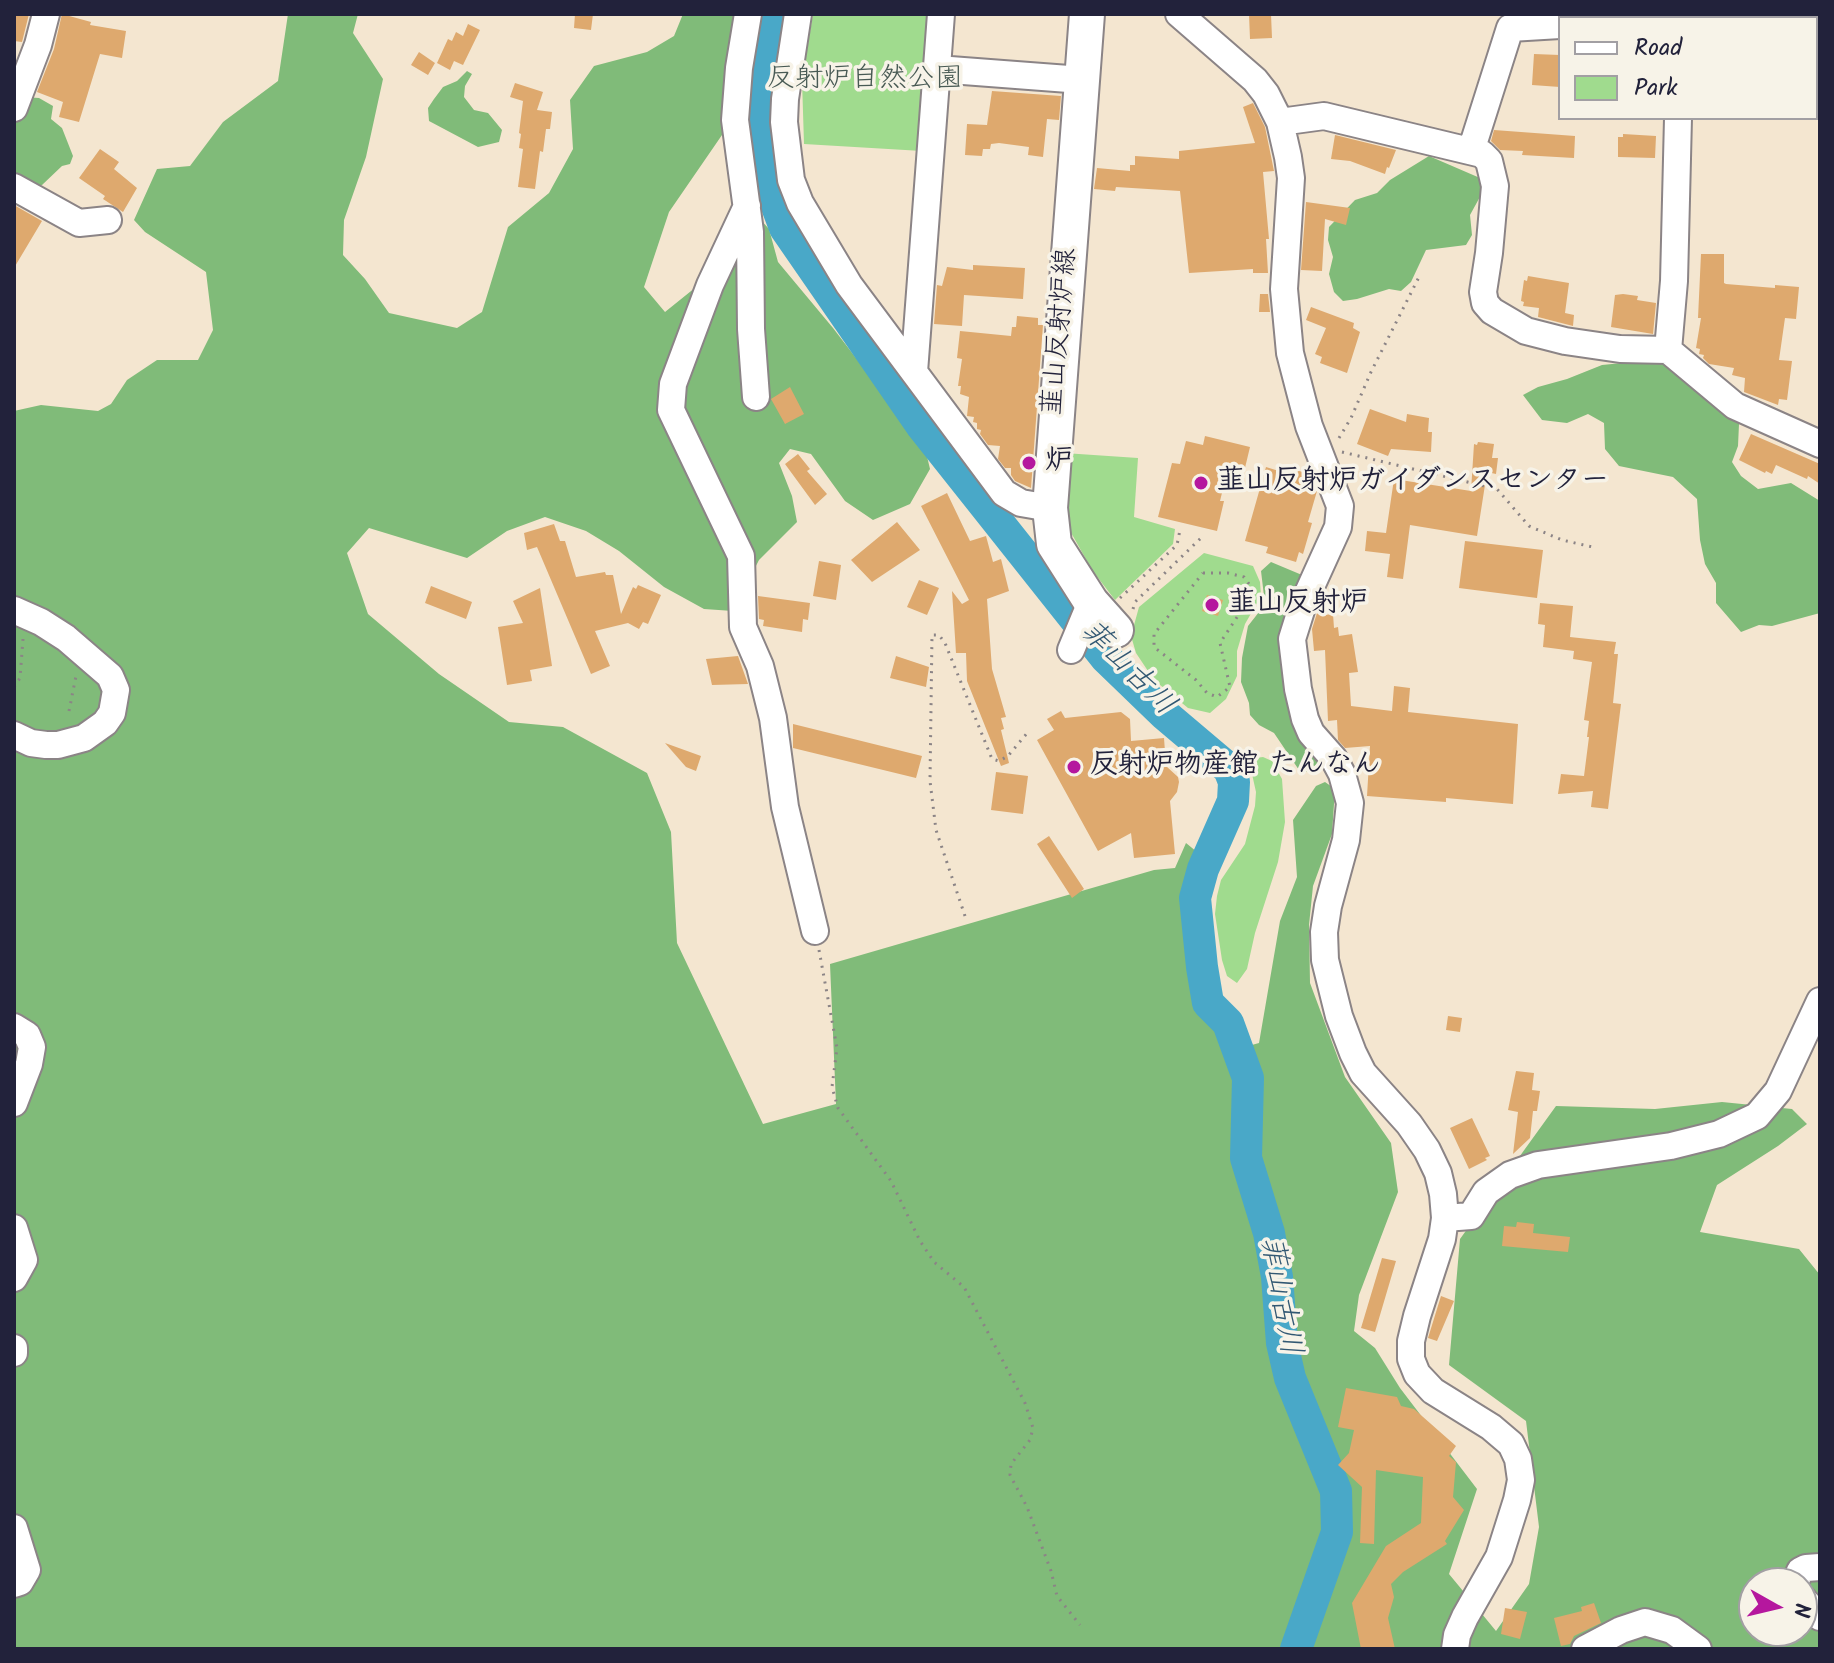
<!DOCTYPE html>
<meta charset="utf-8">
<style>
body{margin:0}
#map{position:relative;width:1834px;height:1663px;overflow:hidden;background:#f4e6d0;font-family:Kalam,sans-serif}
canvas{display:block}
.frame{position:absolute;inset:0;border:16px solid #22223b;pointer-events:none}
.legend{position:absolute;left:1558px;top:16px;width:260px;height:104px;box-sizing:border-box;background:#f7f3e8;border:2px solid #a29fa3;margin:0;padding:10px 14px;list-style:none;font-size:24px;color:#22223b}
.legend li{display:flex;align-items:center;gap:16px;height:40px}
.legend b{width:40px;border:2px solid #a29fa3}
.north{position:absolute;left:1738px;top:1567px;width:80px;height:80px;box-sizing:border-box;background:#f7f3e8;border:2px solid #a29fa3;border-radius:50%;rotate:98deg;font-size:22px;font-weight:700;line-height:32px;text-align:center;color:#22223b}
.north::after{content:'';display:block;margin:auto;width:28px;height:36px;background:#b5179e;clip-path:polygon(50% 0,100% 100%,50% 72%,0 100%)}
</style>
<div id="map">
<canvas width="1834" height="1663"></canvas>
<div class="frame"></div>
<ul class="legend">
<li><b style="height:10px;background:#fff"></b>Road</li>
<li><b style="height:22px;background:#a0db8e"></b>Park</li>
</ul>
<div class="north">N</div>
</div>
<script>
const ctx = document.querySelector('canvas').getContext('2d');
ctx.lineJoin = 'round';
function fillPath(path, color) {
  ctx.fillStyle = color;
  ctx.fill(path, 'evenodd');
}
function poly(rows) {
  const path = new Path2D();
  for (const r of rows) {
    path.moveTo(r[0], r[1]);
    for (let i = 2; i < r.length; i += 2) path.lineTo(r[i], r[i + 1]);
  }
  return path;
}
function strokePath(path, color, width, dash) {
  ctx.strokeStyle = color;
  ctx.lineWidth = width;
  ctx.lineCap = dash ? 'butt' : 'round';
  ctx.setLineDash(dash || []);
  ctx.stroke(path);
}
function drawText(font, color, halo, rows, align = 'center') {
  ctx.font = font + ' Kalam,"Klee One",sans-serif';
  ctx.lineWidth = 7;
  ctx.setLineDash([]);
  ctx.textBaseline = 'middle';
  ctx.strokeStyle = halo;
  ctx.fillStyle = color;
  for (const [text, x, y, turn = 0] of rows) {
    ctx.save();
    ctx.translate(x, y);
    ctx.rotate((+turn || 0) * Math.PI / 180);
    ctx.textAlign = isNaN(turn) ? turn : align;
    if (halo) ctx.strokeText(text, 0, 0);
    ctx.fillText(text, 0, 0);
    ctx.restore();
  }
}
const green = poly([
 [813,14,933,14,922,151,804,144,802,80],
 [1064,453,1138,458,1134,517,1175,529,1173,544,1115,600,1092,570,1069,529,1065,514],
 [1204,553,1253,566,1260,582,1261,596,1245,624,1237,651,1237,676,1226,699,1210,713,1188,708,1154,680,1136,653,1131,636,1139,607],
 [1263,757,1272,761,1282,779,1285,822,1278,862,1255,933,1247,969,1237,983,1227,976,1222,960,1215,914,1217,896,1221,880,1245,844,1255,806,1256,792,1250,765,1255,758]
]);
const forest = poly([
 [288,14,358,14,353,33,383,79,366,157,344,220,343,255,365,279,389,313,457,328,482,312,508,227,549,193,573,149,570,100,594,66,647,52,674,36,683,14,738,14,722,135,669,212,644,287,665,312,701,283,760,219,769,229,778,262,833,328,925,448,930,469,910,504,873,520,845,501,811,454,790,449,779,463,792,496,797,522,759,560,733,611,704,609,664,587,619,551,586,531,545,517,507,531,467,558,369,528,347,553,368,614,439,674,509,722,563,727,647,773,671,832,677,943,763,1124,836,1104,830,964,1154,870,1175,868,1186,843,1197,852,1187,903,1198,1004,1230,1051,1259,1043,1280,921,1297,877,1293,820,1316,786,1325,782,1335,789,1332,834,1313,886,1309,925,1310,983,1345,1077,1391,1143,1398,1192,1359,1295,1354,1331,1375,1348,1400,1388,1477,1489,1449,1574,1496,1631,1529,1584,1539,1527,1526,1421,1449,1365,1460,1239,1556,1106,1655,1109,1722,1102,1792,1109,1807,1124,1778,1146,1717,1185,1700,1232,1799,1249,1820,1275,1820,1649,14,1649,14,411,41,405,98,411,111,404,127,380,157,360,198,360,213,330,206,272,145,232,134,220,157,169,190,166,223,122,278,81],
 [1754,1583,1802,1583,1802,1631,1754,1631],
 [467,71,472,74,465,86,464,97,474,110,488,113,502,130,499,142,478,147,429,121,428,108,434,99,443,87,457,81],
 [24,97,39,98,53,106,51,119,62,128,73,156,70,164,62,166,42,185,29,186,14,182,14,118],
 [1429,156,1480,178,1481,195,1470,215,1472,235,1466,245,1426,250,1411,282,1401,291,1389,289,1357,299,1343,301,1334,292,1329,274,1333,257,1328,240,1329,227,1355,200,1377,193,1390,180],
 [1642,361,1667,363,1739,424,1738,446,1732,462,1741,476,1758,489,1791,483,1820,501,1820,613,1772,626,1759,625,1741,632,1716,603,1716,583,1705,564,1700,540,1697,499,1673,477,1619,466,1605,449,1604,423,1588,414,1567,423,1542,420,1523,395,1538,387,1567,379,1602,365],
 [1271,562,1302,575,1299,597,1318,763,1309,771,1303,772,1299,770,1274,733,1259,725,1250,715,1249,703,1241,682,1242,658,1248,626,1259,612,1264,596,1261,571]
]);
const river = poly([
 [774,14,761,93,761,122,764,157,773,196,785,228,921,425,1106,658,1164,714,1229,769,1234,782,1233,801,1203,869,1195,898,1202,967,1208,1003,1228,1023,1248,1078,1246,1158,1269,1233,1277,1277,1282,1343,1290,1378,1336,1491,1337,1532,1296,1649]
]);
const building = poly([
 [14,14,29,14,22,42,14,41],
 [62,14,91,22,90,25,126,31,122,58,100,54,79,122,59,117,63,102,37,92,54,49],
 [575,14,593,14,591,30,574,28],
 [1249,14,1271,14,1272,38,1250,39],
 [468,24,480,30,463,65,454,61,450,70,437,63,448,39,452,41,456,32,463,36],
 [419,52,435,63,428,75,411,65],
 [1534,54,1560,55,1560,87,1532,85],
 [515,83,543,92,537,110,552,112,550,129,546,129,543,152,540,151,535,189,518,187,523,149,519,148,521,134,519,133,523,101,510,97],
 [992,91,1061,96,1059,120,1047,119,1043,157,1028,155,1029,147,999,143,991,144,990,149,983,149,982,156,965,155,967,124,987,125],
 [1253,103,1265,127,1274,171,1263,172,1269,239,1266,239,1268,273,1253,273,1253,269,1189,273,1180,191,1116,187,1115,191,1094,189,1097,168,1130,171,1130,165,1135,165,1135,156,1179,159,1179,151,1255,143,1243,107],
 [1494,130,1575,136,1574,158,1522,155,1523,151,1500,150,1491,141],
 [1623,134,1656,136,1655,158,1618,157,1618,137,1623,137],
 [1335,135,1396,150,1389,168,1387,167,1385,174,1350,161,1331,159],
 [100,149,119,162,114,169,137,188,123,212,103,199,105,196,79,178],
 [1306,202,1350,208,1346,225,1325,219,1322,271,1301,270],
 [14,205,42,221,14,268],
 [1701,254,1724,254,1724,283,1726,284,1775,288,1775,285,1799,287,1796,319,1785,318,1779,360,1792,361,1787,400,1779,399,1778,405,1744,392,1745,378,1732,375,1734,368,1709,364,1703,358,1704,355,1699,354,1700,349,1696,348,1701,318,1698,318],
 [973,265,1025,268,1023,299,964,295,962,326,934,324,937,285,942,286,947,267,973,270],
 [1528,276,1569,283,1565,313,1574,315,1573,326,1538,317,1539,308,1523,306,1524,302,1521,301,1524,280,1527,281],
 [1260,294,1268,294,1270,312,1259,312],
 [1623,294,1638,296,1637,300,1656,303,1653,334,1611,327,1615,295],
 [1311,307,1354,323,1353,328,1360,332,1347,373,1320,363,1322,357,1315,354,1326,328,1306,320],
 [1017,316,1038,318,1038,325,1043,325,1031,488,1015,481,1011,475,1011,468,1005,468,998,459,1000,446,988,445,980,434,981,430,977,429,977,423,973,422,974,417,967,416,969,397,960,394,961,386,958,386,962,359,957,358,960,331,1011,336,1012,327,1016,327],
 [790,387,804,414,785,424,771,399],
 [1370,409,1406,422,1407,414,1429,418,1428,432,1432,432,1431,452,1391,449,1388,456,1357,444],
 [1751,434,1820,464,1820,484,1808,476,1807,479,1776,465,1772,474,1766,471,1765,473,1739,460],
 [1205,436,1250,447,1244,472,1228,468,1220,501,1224,501,1217,531,1158,517,1172,463,1180,464,1186,441,1203,445],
 [1478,442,1494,444,1492,458,1498,458,1496,474,1487,472,1477,536,1410,525,1403,579,1387,577,1390,554,1365,551,1367,531,1386,533,1394,479,1471,491,1474,444,1477,445],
 [798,454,810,469,807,471,827,494,815,505,785,464],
 [1266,467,1282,472,1283,467,1307,473,1304,484,1316,488,1317,491,1308,522,1312,523,1303,554,1299,552,1296,562,1266,553,1268,547,1245,541],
 [947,493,970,541,986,536,993,562,1001,559,1009,591,987,599,992,669,1006,717,1001,718,1004,729,1001,730,1009,763,1001,766,967,681,966,653,956,653,952,591,962,604,969,600,921,506],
 [897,522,920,550,872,582,851,560],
 [554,524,560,541,565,541,576,577,605,572,606,575,613,575,621,614,633,587,636,589,638,585,661,595,648,624,643,622,639,629,628,623,595,631,610,666,591,674,537,547,527,550,524,533],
 [1465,541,1543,550,1537,598,1459,588],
 [819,561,841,565,836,600,813,596],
 [919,580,939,588,927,615,907,607],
 [431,586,472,602,466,619,425,603],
 [540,588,552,666,530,670,532,681,507,685,498,627,523,623,513,601],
 [1207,595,1223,600,1218,616,1202,611],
 [758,596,810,603,808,620,803,619,802,632,763,626,764,620,759,619],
 [1540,603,1573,606,1570,637,1616,642,1614,654,1618,654,1613,703,1621,704,1608,809,1591,807,1593,791,1558,794,1561,774,1584,776,1589,737,1587,737,1589,721,1584,720,1592,662,1573,659,1574,651,1543,647,1545,625,1538,624],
 [1324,612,1325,615,1333,614,1334,628,1338,627,1339,636,1352,634,1358,672,1349,673,1351,706,1392,711,1394,686,1410,688,1408,712,1518,724,1513,804,1446,798,1446,802,1367,796,1370,746,1345,748,1338,740,1337,720,1328,721,1325,650,1314,651,1312,629,1317,613],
 [738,656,748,684,712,685,706,659],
 [896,656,929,667,926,687,890,678],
 [1061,711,1065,718,1121,712,1130,719,1131,741,1164,738,1166,766,1178,777,1179,782,1177,792,1170,801,1175,854,1134,858,1131,833,1098,851,1037,740,1054,730,1047,719],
 [793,724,922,756,916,778,793,748],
 [665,743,701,756,696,771,686,767],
 [996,772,1028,776,1023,814,991,810],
 [1049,836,1084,889,1072,898,1037,844],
 [1448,1016,1462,1018,1460,1032,1446,1030],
 [1516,1071,1534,1073,1532,1090,1540,1091,1537,1111,1533,1111,1530,1138,1513,1154,1518,1112,1508,1110],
 [1472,1118,1490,1156,1485,1158,1487,1160,1469,1169,1450,1128],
 [1517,1222,1534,1224,1533,1233,1570,1237,1568,1252,1502,1246,1504,1226,1516,1227],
 [1382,1258,1396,1261,1375,1332,1361,1328],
 [1441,1296,1454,1301,1437,1341,1428,1338],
 [1346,1388,1397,1397,1401,1406,1414,1409,1456,1446,1449,1456,1456,1462,1453,1497,1464,1510,1445,1541,1447,1544,1403,1572,1391,1584,1394,1597,1388,1618,1395,1649,1361,1649,1352,1603,1386,1546,1421,1523,1423,1477,1376,1470,1374,1544,1360,1543,1362,1487,1338,1465,1349,1453,1354,1430,1338,1427],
 [1594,1603,1601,1623,1574,1636,1570,1644,1561,1646,1554,1618,1582,1611,1581,1607],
 [1505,1608,1527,1612,1520,1639,1501,1634]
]);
const path = poly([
 [1339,438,1351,418,1371,372,1419,277],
 [1342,452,1497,489,1529,526,1562,540,1597,548],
 [1203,573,1228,573,1244,577,1252,588,1247,602,1220,643,1230,687,1217,697,1207,693,1196,680,1154,647,1154,634,1203,573],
 [1120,598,1177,545,1180,530],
 [1133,609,1135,602,1203,536],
 [14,687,20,678,23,639],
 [69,711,76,676],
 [965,916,936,830,930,781,932,635,939,635,945,643,992,759,999,761,1008,756,1028,732],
 [819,950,837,1048,832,1087,838,1108,891,1181,920,1241,934,1262,964,1287,1025,1403,1033,1428,1030,1440,1011,1464,1010,1475,1027,1507,1051,1571,1057,1596,1080,1625]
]);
const minor = poly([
 [748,14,739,68,735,120,750,232,751,329,756,397],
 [798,14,785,99,784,122,791,180,800,203,849,285,1004,493,1021,503,1050,508],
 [1179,14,1255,80,1266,94,1280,122,1288,157,1291,178,1284,289,1290,353,1309,426,1340,506,1338,527,1303,604,1292,639,1298,689,1305,719,1311,733,1334,759,1342,774,1350,803,1346,840,1328,906,1324,932,1325,960,1339,1016,1353,1053,1363,1073,1409,1124,1427,1150,1438,1173,1443,1194,1445,1218,1442,1239,1417,1316,1411,1341,1411,1359,1417,1374,1433,1391,1491,1427,1511,1444,1518,1459,1521,1480,1517,1500,1499,1557,1465,1617,1457,1635,1455,1649],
 [1578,18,1585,14],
 [1681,18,1681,14],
 [937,69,1082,80],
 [14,108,38,45,46,14],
 [1280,122,1324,116,1482,154,1489,161,1495,186,1489,253,1483,292,1485,303,1492,311,1526,331,1565,341,1620,349,1668,350,1735,406,1820,444],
 [1471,151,1510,28,1560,25],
 [14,187,79,223,108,220],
 [747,206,710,285,673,384,671,410,741,556,743,627,760,666,773,718,785,807,815,931],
 [1668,350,1674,281,1678,118],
 [914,372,941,14],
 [14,610,41,622,66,638,110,676,116,690,112,713,105,723,84,738,58,745,46,745,31,743,14,735],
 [1071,650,1091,602],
 [14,1027,27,1035,32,1047,29,1064,14,1103],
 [1445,1218,1471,1216,1486,1192,1510,1175,1538,1165,1671,1146,1719,1134,1757,1116,1778,1091,1820,1001],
 [14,1228,24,1260,14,1278],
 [14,1348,14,1353],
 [14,1528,27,1570,20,1582,14,1584],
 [1795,1583,1800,1571,1806,1568,1820,1567],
 [1802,1598,1820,1617],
 [1585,1649,1621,1630,1645,1622,1672,1630,1698,1649]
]);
const major = poly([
 [1087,14,1050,508,1054,544,1091,602,1116,630]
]);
const markers = [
 [1029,463,8,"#b5179e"],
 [1201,483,8,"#b5179e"],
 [1212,605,8,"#b5179e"],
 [1074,767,8,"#b5179e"]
];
const parkNames = [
 ["反射炉自然公園",865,81]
];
const streetNames = [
 ["韮山反射炉線",1062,332,-85]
];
const poiNames = [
 ["炉",1045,463],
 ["韮山反射炉ガイダンスセンター",1217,483],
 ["韮山反射炉",1228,605],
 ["反射炉物産館 たんなん",1090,767]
];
const waterNames = [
 ["菲山古川",1126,670,45],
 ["菲山古川",1278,1296,80]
];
fillPath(green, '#a0db8e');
fillPath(forest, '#80bb79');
strokePath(river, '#49a8c8', 32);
fillPath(building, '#dea96e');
strokePath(minor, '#8b8486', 30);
strokePath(major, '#8b8486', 38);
strokePath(path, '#8b8486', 3, [2, 6]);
strokePath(minor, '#fff', 26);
strokePath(major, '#fff', 34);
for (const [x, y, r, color] of markers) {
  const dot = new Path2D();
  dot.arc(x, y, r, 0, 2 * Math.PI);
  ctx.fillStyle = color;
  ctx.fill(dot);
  strokePath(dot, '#f7f3e8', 3);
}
drawText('28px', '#485a54', '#f7f3e8', parkNames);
drawText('28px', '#22223b', '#f7f3e8', streetNames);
drawText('bold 28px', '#22223b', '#f7f3e8', poiNames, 'left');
drawText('italic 30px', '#325873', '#f7f3e8', waterNames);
</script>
